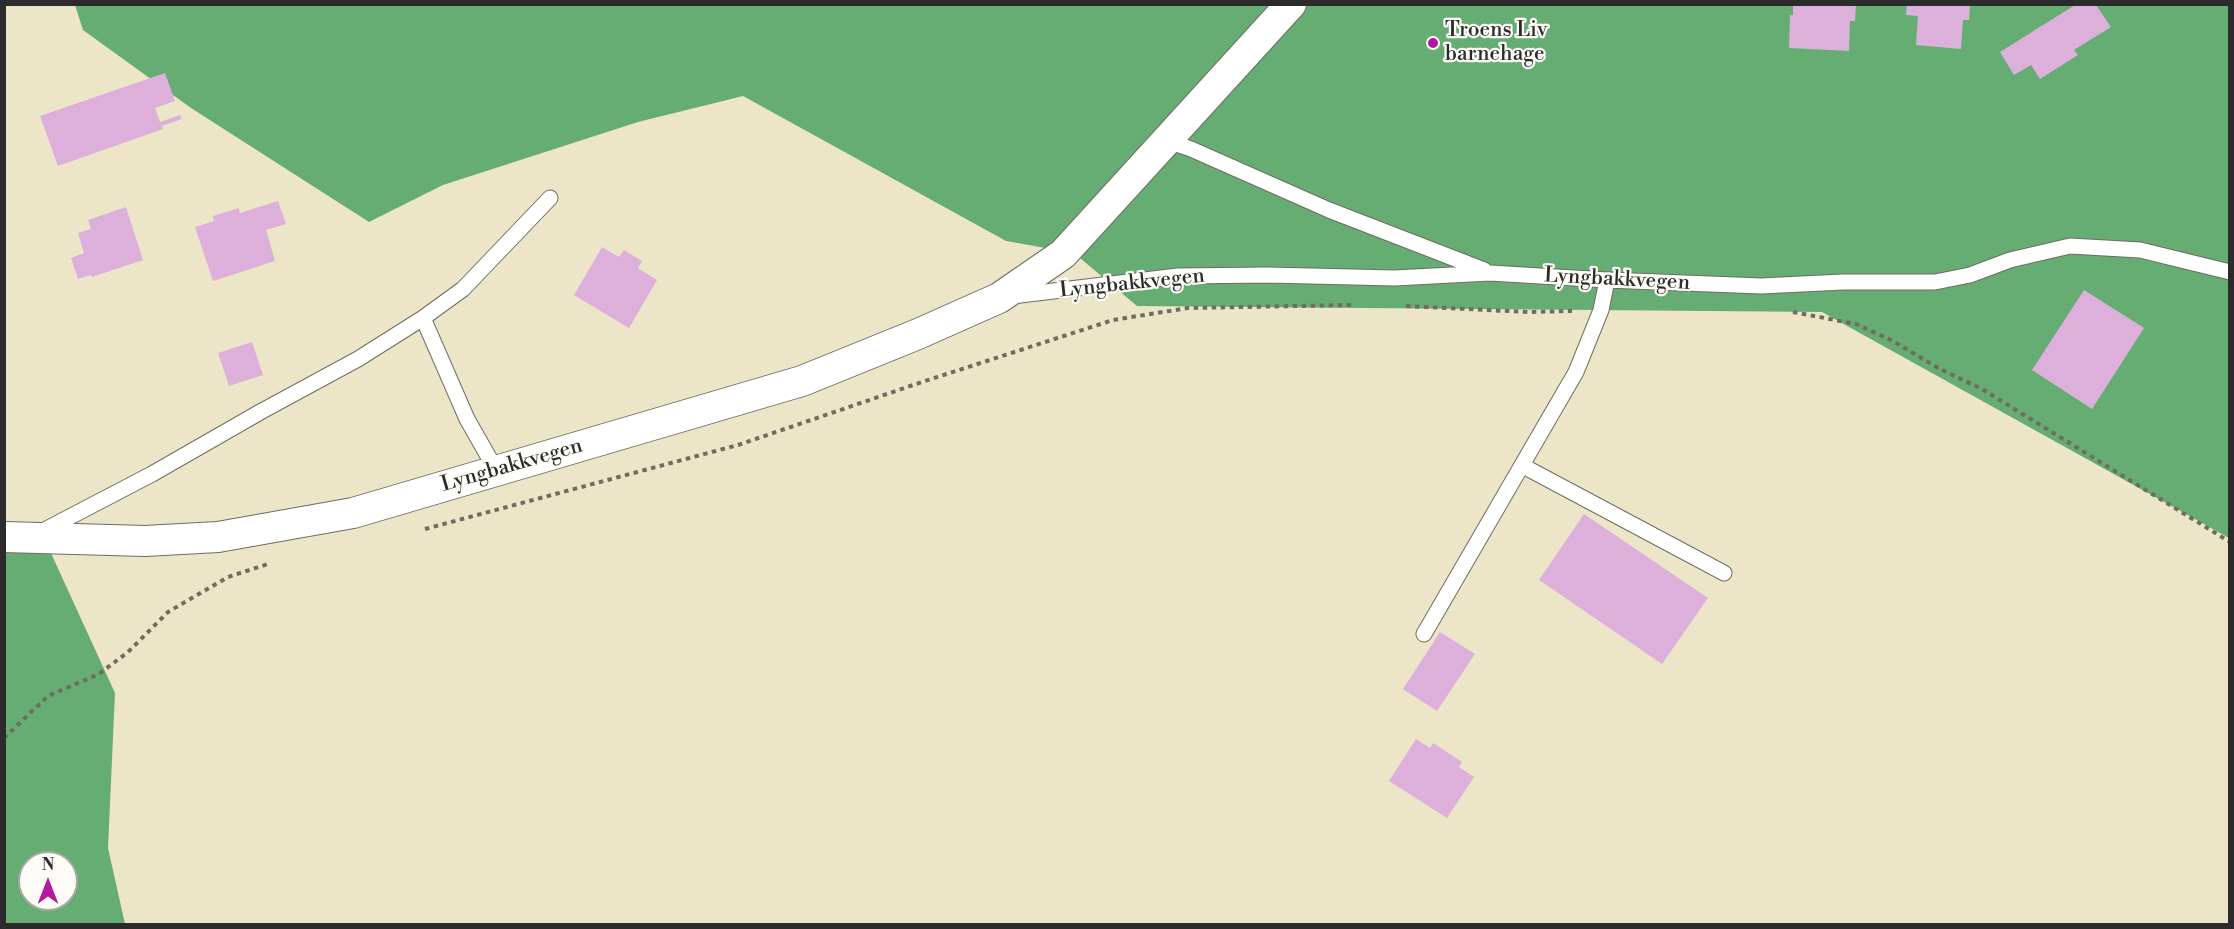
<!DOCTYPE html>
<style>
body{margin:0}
#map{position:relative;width:2234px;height:929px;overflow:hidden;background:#ede5c8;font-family:"Libre Bodoni",serif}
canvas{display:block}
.frame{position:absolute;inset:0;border:6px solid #2b2b2b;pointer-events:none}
.north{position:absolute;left:18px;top:851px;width:60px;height:60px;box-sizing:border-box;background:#fdfcf7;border:2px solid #a9a8a5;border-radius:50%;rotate:0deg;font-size:16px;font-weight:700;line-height:24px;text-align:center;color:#2b2b2b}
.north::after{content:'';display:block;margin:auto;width:21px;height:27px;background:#b5179e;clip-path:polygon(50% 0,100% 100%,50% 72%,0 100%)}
</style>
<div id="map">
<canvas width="2234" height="929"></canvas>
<div class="frame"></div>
<div class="north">N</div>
</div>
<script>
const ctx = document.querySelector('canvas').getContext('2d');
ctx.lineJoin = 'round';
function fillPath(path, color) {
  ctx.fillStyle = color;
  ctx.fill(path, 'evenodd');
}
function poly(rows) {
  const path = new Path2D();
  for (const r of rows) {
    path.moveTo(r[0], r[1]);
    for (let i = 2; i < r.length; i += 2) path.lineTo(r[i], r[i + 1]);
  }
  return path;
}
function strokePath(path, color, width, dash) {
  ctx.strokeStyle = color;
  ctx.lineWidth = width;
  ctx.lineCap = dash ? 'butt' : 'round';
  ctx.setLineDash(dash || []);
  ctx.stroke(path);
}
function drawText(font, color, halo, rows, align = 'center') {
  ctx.font = font + ' "Libre Bodoni",serif';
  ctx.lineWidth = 4.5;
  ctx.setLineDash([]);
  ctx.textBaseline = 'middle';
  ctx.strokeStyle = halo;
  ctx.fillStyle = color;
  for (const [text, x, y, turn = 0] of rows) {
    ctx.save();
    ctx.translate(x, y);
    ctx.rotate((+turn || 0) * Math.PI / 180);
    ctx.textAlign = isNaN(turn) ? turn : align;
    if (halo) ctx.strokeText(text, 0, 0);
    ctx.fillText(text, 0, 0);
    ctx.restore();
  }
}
const forest = poly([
 [75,5,2229,5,2229,538,1822,312,1137,306,1074,253,1006,241,743,96,638,122,443,185,369,222,191,108,83,30],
 [5,549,50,551,115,693,108,848,125,924,5,924],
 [30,863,66,863,66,899,30,899]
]);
const building = poly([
 [1793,4,1856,4,1855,21,1850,21,1849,51,1789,48,1790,15,1793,15],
 [1907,4,1970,4,1969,20,1963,20,1961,49,1916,45,1918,16,1906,15],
 [2075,5,2096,5,2111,27,2074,50,2078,55,2040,79,2031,65,2014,75,2000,52],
 [165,73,175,101,155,108,160,122,180,115,182,119,162,126,163,129,58,166,40,116],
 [278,201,286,224,266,230,275,261,213,281,195,227,214,221,213,216,239,208,240,213],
 [126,207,143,260,92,277,91,275,78,279,71,258,84,253,78,233,91,229,88,220],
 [602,247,619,257,624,250,642,261,638,268,657,280,629,328,574,295],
 [2084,290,2144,328,2092,409,2032,370],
 [252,342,263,375,229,386,218,353],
 [1584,514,1708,598,1662,664,1539,580],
 [1440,632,1475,654,1437,711,1403,689],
 [1416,739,1430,748,1433,743,1462,762,1459,767,1474,777,1447,818,1389,781]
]);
const path = poly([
 [1406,306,1528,312,1572,311],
 [1793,312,1856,324,1893,341,1938,368,1982,389,2230,542],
 [425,529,738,445,922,382,1113,320,1188,308,1351,305],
 [4,738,48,696,99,674,128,652,168,612,228,577,268,564]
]);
const service = poly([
 [1164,140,1191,149,1329,210,1484,270],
 [1012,296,1178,276,1268,275,1395,278,1490,273,1607,280,1761,286,1843,282,1935,282,1970,275,2010,260,2070,246,2140,250,2230,272],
 [423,318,467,419,496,470],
 [1523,466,1724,573],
 [39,533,152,474,262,411,358,359,423,318,463,289,550,198],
 [1424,634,1576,372,1601,310,1607,280]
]);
const minor = poly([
 [4,537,145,541,218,537,353,513,802,381,918,334,999,298,1063,254,1291,4]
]);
const markers = [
 [1433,43,6,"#b5179e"]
];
const poiNames = [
 ["Troens Liv",1445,31],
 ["barnehage",1445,55]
];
const streetNames = [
 ["Lyngbakkvegen",1617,280,3],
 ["Lyngbakkvegen",1132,284,-6],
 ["Lyngbakkvegen",512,466,-16]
];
fillPath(forest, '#66ad74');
fillPath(building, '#dcb0db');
strokePath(service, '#6f6c62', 17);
strokePath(minor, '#6f6c62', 32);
strokePath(path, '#6f6c62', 4, [4.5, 4.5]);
strokePath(service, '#fff', 15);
strokePath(minor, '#fff', 30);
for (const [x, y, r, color] of markers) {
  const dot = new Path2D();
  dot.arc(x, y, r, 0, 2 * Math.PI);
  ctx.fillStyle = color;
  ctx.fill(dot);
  strokePath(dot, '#fdfcf7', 2);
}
drawText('21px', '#2b2b2b', '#fdfcf7', poiNames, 'left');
drawText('21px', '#2b2b2b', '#fdfcf7', streetNames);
</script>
